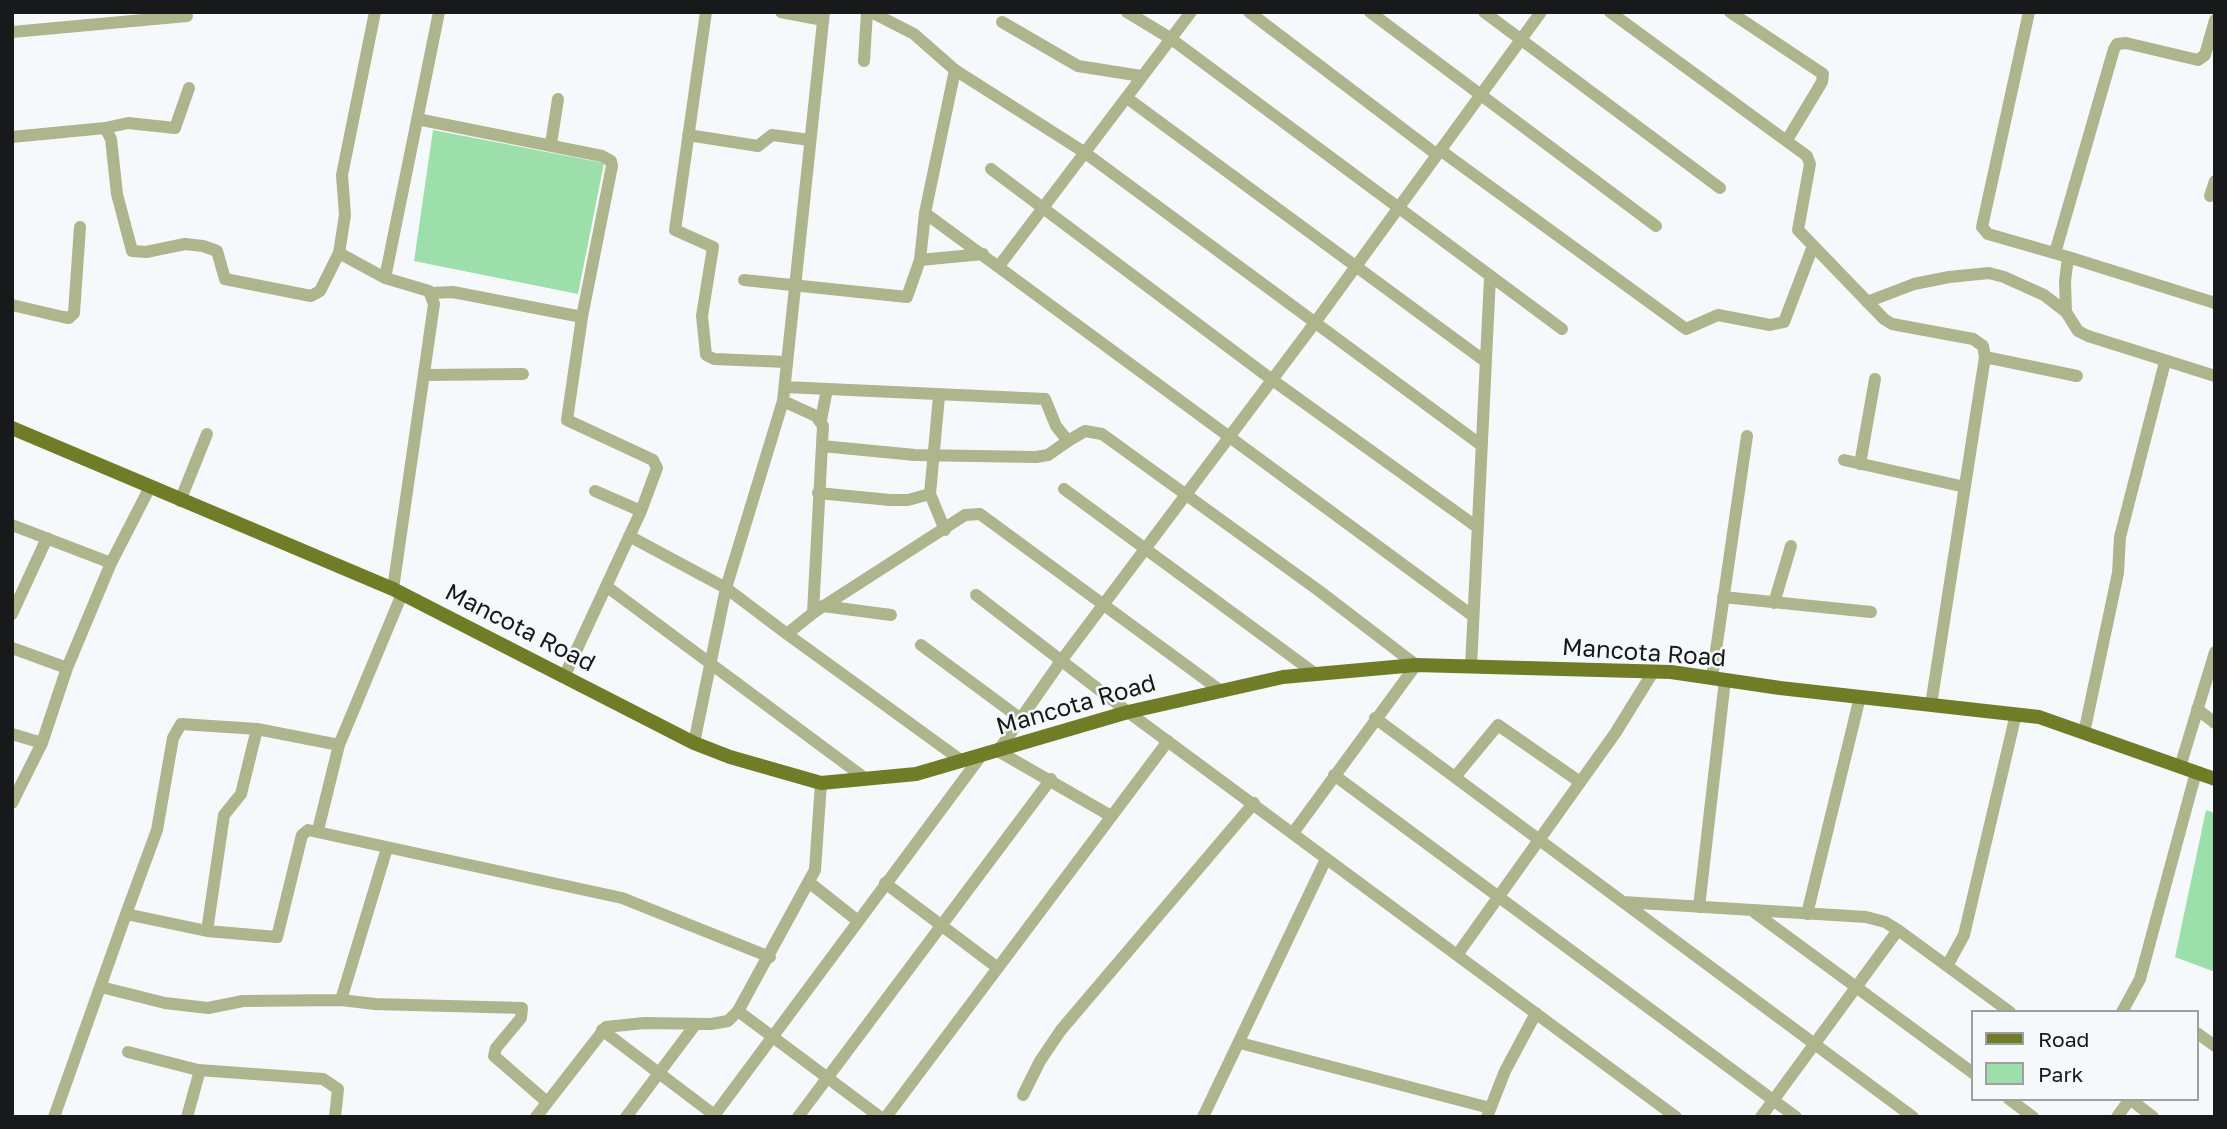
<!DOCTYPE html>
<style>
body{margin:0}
#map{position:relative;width:2227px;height:1129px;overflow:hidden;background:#f6f9fb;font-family:"Golos Text",sans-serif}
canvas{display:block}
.frame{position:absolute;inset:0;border:14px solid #18191a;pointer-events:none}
.legend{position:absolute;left:1971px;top:1010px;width:228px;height:91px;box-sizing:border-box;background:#f6f9fb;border:2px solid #9d9fa1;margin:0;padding:9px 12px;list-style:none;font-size:21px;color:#18191a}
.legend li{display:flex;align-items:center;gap:14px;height:35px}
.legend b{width:35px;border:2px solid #9d9fa1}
</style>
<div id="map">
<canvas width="2227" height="1129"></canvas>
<div class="frame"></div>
<ul class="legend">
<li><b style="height:9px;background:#717c27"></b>Road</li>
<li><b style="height:19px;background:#9ddfab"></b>Park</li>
</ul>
</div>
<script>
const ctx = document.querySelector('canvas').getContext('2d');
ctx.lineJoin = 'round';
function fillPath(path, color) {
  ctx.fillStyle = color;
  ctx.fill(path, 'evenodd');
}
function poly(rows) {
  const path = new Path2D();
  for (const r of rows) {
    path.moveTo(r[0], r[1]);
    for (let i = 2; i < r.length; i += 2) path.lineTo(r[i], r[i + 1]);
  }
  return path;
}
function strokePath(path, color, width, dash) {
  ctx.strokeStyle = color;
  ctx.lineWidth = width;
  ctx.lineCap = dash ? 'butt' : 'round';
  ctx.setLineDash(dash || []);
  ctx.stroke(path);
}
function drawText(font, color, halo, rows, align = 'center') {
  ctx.font = font + ' "Golos Text",sans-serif';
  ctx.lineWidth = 5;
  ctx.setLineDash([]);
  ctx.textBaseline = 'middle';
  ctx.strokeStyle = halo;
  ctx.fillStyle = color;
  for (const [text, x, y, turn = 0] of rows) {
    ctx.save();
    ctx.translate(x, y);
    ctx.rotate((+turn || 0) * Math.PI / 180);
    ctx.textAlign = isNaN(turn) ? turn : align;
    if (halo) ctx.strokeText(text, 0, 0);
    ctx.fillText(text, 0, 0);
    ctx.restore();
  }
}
const green = poly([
 [433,130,604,163,578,294,414,261],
 [2206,810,2215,813,2215,972,2175,957]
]);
const minor = poly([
 [375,12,342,175,345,215,339,253,385,278,429,291,434,304,393,589],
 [706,12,675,230,713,247,702,316,706,355,714,359,787,362],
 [781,12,823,20],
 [871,12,914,34,955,70,1084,152,1481,445],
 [1127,12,1170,38,1562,329],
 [1249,12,1436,154],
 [1370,12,1656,226],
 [1484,12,1720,188],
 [1610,12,1807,156,1810,164,1798,230,1884,319,1892,324,1973,339,1983,346,1985,357,1931,705],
 [1730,12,1823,74,1822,82,1787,140],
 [2029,12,1982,227,1988,234,2068,257],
 [1002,22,1078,66,1141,76],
 [12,32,187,16],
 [864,61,867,12],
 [955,70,925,213,1473,616],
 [1127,98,1486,362],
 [417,119,602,156,611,161,612,166,582,317,453,292,432,293],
 [105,128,128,123,175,128,189,88],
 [688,135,758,146,772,135,810,140],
 [12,137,105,128,111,139,117,194,132,251,146,252,185,244,203,246,217,251,225,279,311,296,320,291,339,253],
 [551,144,558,99],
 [1440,150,1686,329,1718,315,1770,325,1784,322,1813,246],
 [991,169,1271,379,1477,527],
 [2210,196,2215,181],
 [2055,253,2114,49,2117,44,2126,43,2198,60,2205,55,2215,20],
 [920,260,983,254],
 [999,266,1191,12],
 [385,278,439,12],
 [744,280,907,297,920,260,925,213],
 [1867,302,1914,284,1949,277,1989,273,2004,277,2044,295,2066,312,2078,331,2088,336,2215,376],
 [12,305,63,317,69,318,74,313,80,227],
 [2066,312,2065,281,2068,257,2215,303],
 [1985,357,2077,376],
 [425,375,523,374],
 [785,387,1045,399,1056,426,1068,441,1085,431,1102,434,1318,590,1416,665,1293,833],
 [783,401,816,416,823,426,813,613],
 [821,420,827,389],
 [822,446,915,455,1036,457,1048,455,1068,441],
 [1844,460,1965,487],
 [1860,464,1875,379],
 [1064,489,1313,672],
 [595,491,641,511],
 [818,493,890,500,908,500,930,494,939,396],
 [930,494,945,530],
 [180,501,207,434],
 [12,525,111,563],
 [629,536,726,588,787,634,813,613,965,515,980,514,1221,691],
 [606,586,866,779],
 [976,595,1128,712,1676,1117],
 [1723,597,1871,612],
 [1774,603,1791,546],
 [823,606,891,615],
 [12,614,47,538],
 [787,634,962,761],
 [921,645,1021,719],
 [12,648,67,668],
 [1471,667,1490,277],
 [564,677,641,511,657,468,653,460,567,420,582,317],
 [1712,678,1747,436],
 [2197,709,2215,723],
 [1375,718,1623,902,1866,917,1885,922,1898,930],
 [2084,733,2118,573,2120,537,2165,362],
 [12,734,42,743],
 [694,743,726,588,783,401,824,12],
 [2180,767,2215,652],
 [1334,775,1796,1117],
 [1455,777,1498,725,1580,782],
 [821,783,815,870,738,1011,880,1117],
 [12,803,42,743,67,668,111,563,150,487],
 [1111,816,998,751,1061,661,1314,324,1541,12],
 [318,830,339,745,402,594],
 [387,848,341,1000,375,1004,522,1008,521,1018,496,1048,494,1056,547,1102],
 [810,883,858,921],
 [885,883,998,968],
 [1623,902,1913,1117],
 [1699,907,1725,680],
 [1754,912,1973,1073],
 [126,914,157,830,173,738,181,724,257,729,339,745],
 [1807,914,1860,697],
 [207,931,224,815,241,794,257,729],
 [1457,955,1616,732,1653,672],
 [1947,966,1964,935,2016,714],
 [101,987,165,1003,208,1008,243,1001,341,1000],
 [2122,1012,2140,979,2196,772],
 [602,1030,717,1117],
 [2197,1033,2215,1046],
 [1240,1043,1490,1108],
 [128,1052,198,1070,323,1079,338,1089,335,1117],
 [1023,1095,1040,1061,1061,1030,1254,803],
 [2009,1099,2033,1117],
 [54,1117,126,914,207,931,277,937,302,835,308,830,622,898,770,957],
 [187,1117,200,1070],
 [536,1117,606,1027,644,1023,711,1024,728,1021,738,1011],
 [626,1117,695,1025],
 [713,1117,981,756],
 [798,1117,1051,779],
 [886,1117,1168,741],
 [1203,1117,1326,859],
 [1487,1117,1505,1071,1536,1013],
 [1761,1117,1898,930,2010,1012],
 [2117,1117,2130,1099,2153,1117]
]);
const major = poly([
 [12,428,393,589,694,743,730,757,821,783,916,774,1128,712,1283,677,1416,665,1671,672,1780,688,2039,717,2215,779]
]);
const streetNames = [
 ["Mancota Road",520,628,27],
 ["Mancota Road",1644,653,4],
 ["Mancota Road",1076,705,-16]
];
fillPath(green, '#9ddfab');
strokePath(minor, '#aeb58c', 12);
strokePath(major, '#717c27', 14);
drawText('24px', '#18191a', '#f6f9fb', streetNames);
</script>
